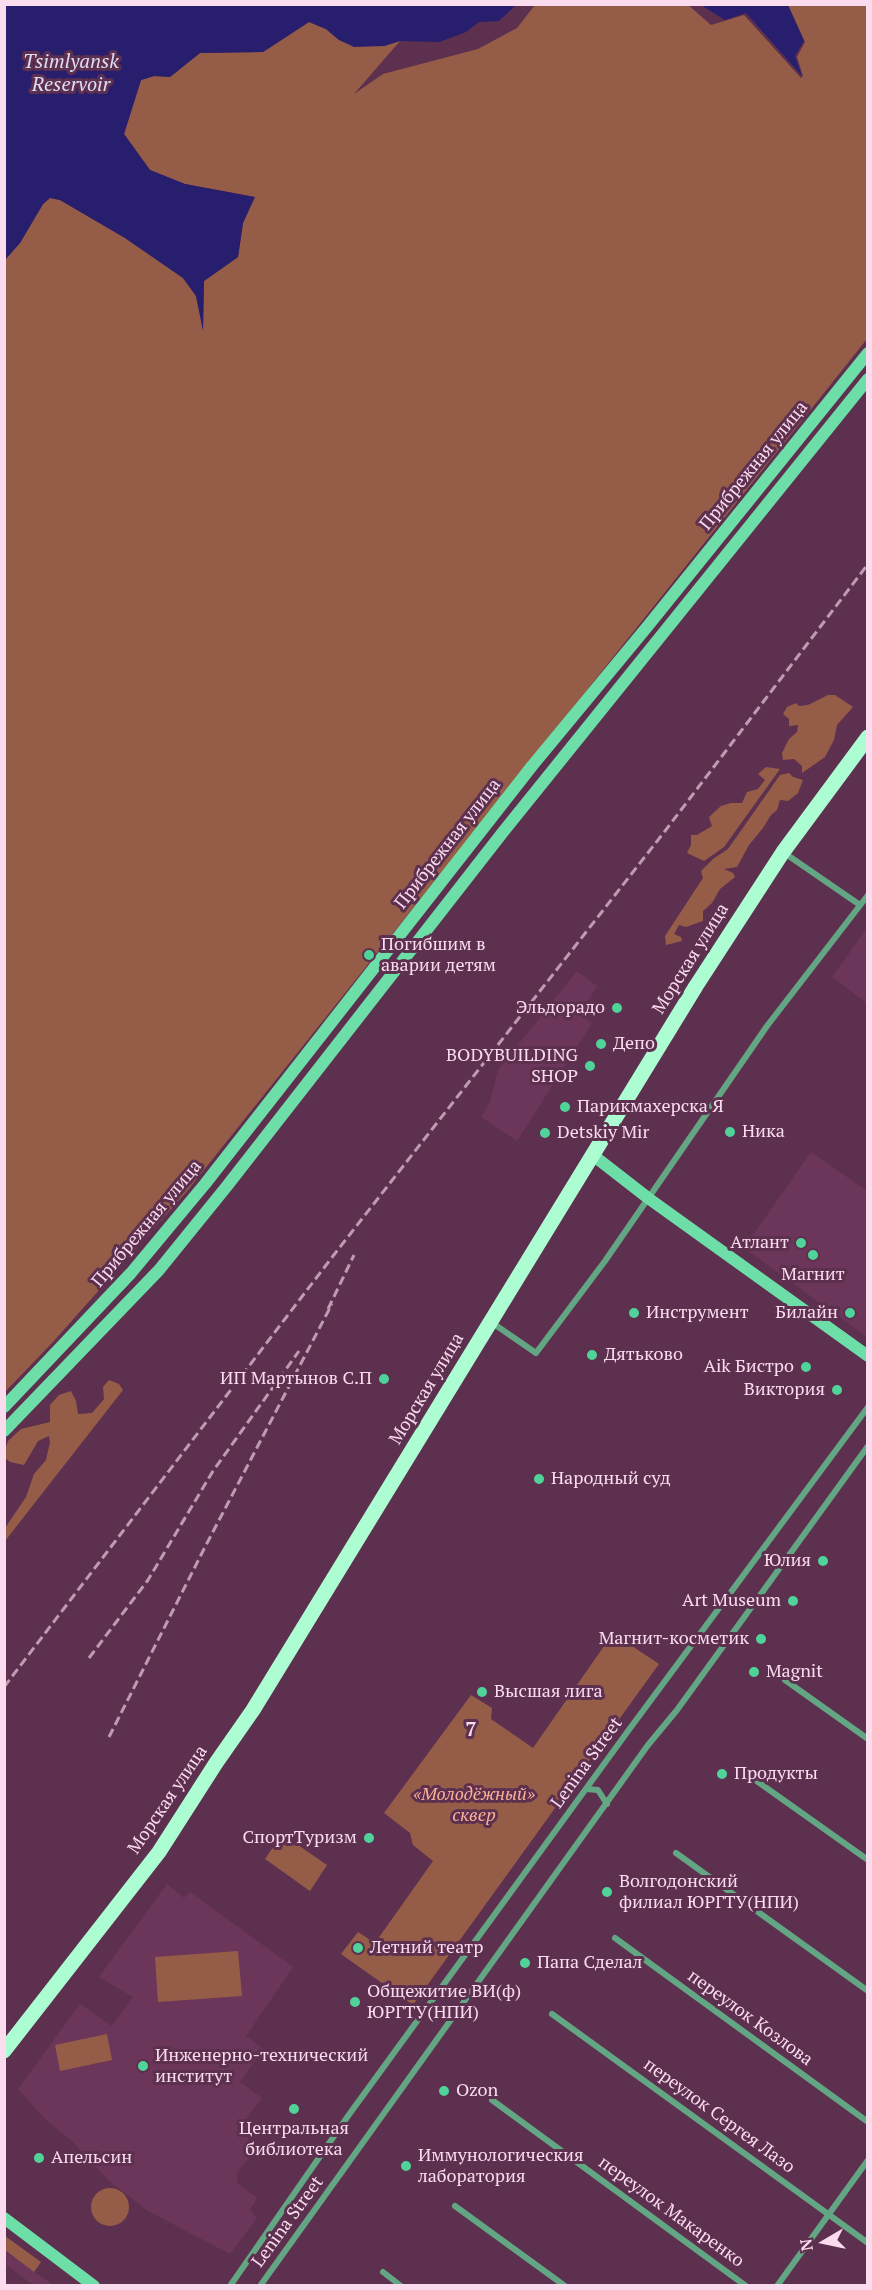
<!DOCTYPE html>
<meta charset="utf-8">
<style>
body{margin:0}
#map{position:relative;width:872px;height:2290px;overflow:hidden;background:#5e304f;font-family:"PT Serif",serif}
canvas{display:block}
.frame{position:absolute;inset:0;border:6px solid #fadcee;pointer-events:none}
.north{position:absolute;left:794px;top:2212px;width:60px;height:60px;-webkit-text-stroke:4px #5e304f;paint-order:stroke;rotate:261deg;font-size:16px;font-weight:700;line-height:24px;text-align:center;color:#fadcee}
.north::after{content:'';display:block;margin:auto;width:21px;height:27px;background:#fadcee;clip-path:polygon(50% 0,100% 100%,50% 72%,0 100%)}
</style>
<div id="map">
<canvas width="872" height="2290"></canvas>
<div class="frame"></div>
<div class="north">N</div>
</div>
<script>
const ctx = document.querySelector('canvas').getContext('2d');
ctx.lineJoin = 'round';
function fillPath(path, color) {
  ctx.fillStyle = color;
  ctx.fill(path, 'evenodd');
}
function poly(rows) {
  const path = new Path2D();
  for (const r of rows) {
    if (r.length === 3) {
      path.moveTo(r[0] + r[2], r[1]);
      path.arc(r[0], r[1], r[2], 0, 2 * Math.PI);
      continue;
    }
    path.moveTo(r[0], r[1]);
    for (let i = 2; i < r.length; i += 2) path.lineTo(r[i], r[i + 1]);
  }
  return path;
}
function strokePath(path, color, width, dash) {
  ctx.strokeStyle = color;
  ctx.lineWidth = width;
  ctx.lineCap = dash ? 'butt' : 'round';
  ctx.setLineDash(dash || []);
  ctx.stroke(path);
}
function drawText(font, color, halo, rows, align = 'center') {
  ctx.font = font + ' "PT Serif",serif';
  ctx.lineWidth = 6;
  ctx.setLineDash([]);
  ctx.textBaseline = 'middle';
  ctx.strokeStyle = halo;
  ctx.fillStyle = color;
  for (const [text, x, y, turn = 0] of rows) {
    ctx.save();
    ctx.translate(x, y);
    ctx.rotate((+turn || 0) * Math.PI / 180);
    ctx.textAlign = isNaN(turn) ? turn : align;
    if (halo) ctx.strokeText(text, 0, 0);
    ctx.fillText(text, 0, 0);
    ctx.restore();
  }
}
const built = poly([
 [867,928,867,1003,832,977],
 [577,971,597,986,579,1015,592,1023,517,1141,481,1117,490,1102,498,1070],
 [811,1152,867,1191,867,1337,744,1248],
 [167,1884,184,1898,190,1892,293,1967,246,2036,263,2049,240,2082,262,2098,239,2128,251,2136,247,2143,256,2149,237,2173,237,2180,238,2184,257,2198,250,2210,257,2218,230,2254,148,2211,108,2180,73,2142,45,2119,18,2089,80,2004,112,2026,133,1997,99,1977],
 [4,2250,53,2285,34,2285,29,2282,5,2264]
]);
const green = poly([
 [687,4,711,25,744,15,801,78,803,76,797,57,805,42,788,5,867,5,867,339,188,1190,53,1342,5,1392,4,260,20,243,43,204,50,198,60,200,125,238,183,278,196,296,203,327,204,281,238,257,243,223,254,197,185,184,150,170,124,134,141,80,154,76,170,77,200,53,263,52,309,22,326,29,339,40,384,46,400,41,354,94,383,74,478,49,517,28,535,5],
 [828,695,835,695,853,707,837,725,834,740,825,757,802,773,802,766,794,759,783,760,782,753,789,739,797,732,798,725,789,726,789,719,783,714,787,707,796,703,799,706,808,705],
 [766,767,780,769,724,847,704,861,687,853,691,845,691,835,697,835,712,826,709,817,721,806,731,803,742,803,747,792,758,789,765,780,758,774],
 [789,773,793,777,803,780,798,793,788,801,780,800,777,810,771,815,763,828,749,845,737,867,724,869,733,873,735,877,720,889,712,903,703,911,703,921,686,927,679,925,674,934,681,937,682,941,666,945,665,936,703,878,701,871,713,859,728,849,780,775],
 [109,1380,119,1384,123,1390,5,1541,5,1528,26,1497,34,1474,46,1460,50,1442,49,1436,38,1441,24,1465,10,1462,5,1458,5,1450,8,1441,21,1429,50,1422,50,1405,59,1395,71,1391,76,1401,78,1414,92,1413,104,1399,103,1387],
 [609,1639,617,1646,623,1640,659,1664,413,2005,341,1954,358,1932,375,1943,433,1861,413,1845,410,1833,384,1813,471,1695,492,1708,491,1719,533,1748],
 [282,1834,327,1865,310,1891,265,1859],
 [238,1951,242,1996,158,2002,155,1957],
 [107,2034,112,2060,60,2071,55,2045],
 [110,2207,19],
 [5,2236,41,2262,34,2272,5,2250]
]);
const water = poly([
 [5,4,516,4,516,5,499,21,479,22,466,32,439,42,400,41,384,46,354,47,339,40,326,29,309,22,263,52,200,53,170,77,154,76,141,80,124,134,150,170,185,184,255,197,243,223,238,257,204,281,203,331,196,296,183,278,125,238,60,200,50,198,43,204,20,243,5,260],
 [701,5,788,5,804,41,795,56,802,76,746,13,725,20]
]);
const street = poly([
 [783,852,860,905],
 [491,1322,536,1353,605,1261,767,1026,868,895],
 [785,1680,868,1739],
 [737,1767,868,1860],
 [586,1789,598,1790,607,1804],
 [676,1853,868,1991],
 [615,1938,868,2122],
 [552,2014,868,2243],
 [492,2100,746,2286],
 [455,2206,565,2286],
 [383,2272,401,2286],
 [230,2286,348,2116,628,1731,868,1407],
 [260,2286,648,1745,677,1710,868,1446],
 [777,2286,868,2160]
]);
const secondary = poly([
 [594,1156,648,1198,868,1356],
 [4,1407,131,1273,205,1184,532,766,647,627,868,353],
 [4,1431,159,1270,227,1186,503,832,868,379],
 [4,2218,94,2286]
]);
const primary = poly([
 [4,2051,159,1852,216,1763,253,1710,696,986,783,852,868,737]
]);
const rail = poly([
 [328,1309,354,1255],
 [89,1658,148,1580,213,1471,299,1351],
 [4,1687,333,1256,665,831,868,564],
 [109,1737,204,1549,332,1304]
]);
const markers = [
 [369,955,6,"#4fd399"],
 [617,1008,6,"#4fd399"],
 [601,1044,6,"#4fd399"],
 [590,1066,6,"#4fd399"],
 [565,1107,6,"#4fd399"],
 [730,1132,6,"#4fd399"],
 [545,1133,6,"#4fd399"],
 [801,1243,6,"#4fd399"],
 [813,1255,6,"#4fd399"],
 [634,1313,6,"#4fd399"],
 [850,1313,6,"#4fd399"],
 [592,1355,6,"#4fd399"],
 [806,1367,6,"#4fd399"],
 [384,1379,6,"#4fd399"],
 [837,1390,6,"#4fd399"],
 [539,1479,6,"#4fd399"],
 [823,1561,6,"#4fd399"],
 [793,1601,6,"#4fd399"],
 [761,1639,6,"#4fd399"],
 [754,1672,6,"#4fd399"],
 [482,1692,6,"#4fd399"],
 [722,1774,6,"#4fd399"],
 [369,1838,6,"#4fd399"],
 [607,1892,6,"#4fd399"],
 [358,1948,6,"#4fd399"],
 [525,1963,6,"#4fd399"],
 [355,2002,6,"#4fd399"],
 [143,2066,6,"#4fd399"],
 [444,2091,6,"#4fd399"],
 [294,2109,6,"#4fd399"],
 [39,2158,6,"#4fd399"],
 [406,2166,6,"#4fd399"]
];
const streetNames = [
 ["Прибрежная улица",754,466,-51],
 ["Прибрежная улица",448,844,-52],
 ["Морская улица",691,959,-58],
 ["Прибрежная улица",147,1224,-50],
 ["Морская улица",427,1389,-59],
 ["Lenina Street",587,1763,-54],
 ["Морская улица",168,1800,-56],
 ["переулок Козлова",750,2018,36],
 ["переулок Сергея Лазо",719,2116,36],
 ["переулок Макаренко",671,2212,36],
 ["Lenina Street",288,2222,-54]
];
const poiNames = [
 ["Погибшим в",381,945],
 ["аварии детям",381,966],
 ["Эльдорадо",605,1008,"right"],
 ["Депо",613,1044],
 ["BODYBUILDING",578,1056,"right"],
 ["SHOP",578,1077,"right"],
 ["Парикмахерска Я",577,1107],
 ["Ника",742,1132],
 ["Detskiy Mir",557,1133],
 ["Атлант",789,1243,"right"],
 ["Магнит",813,1275,"center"],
 ["Инструмент",646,1313],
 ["Билайн",838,1313,"right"],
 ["Дятьково",604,1355],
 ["Aik Бистро",794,1367,"right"],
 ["ИП Мартынов С.П",372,1379,"right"],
 ["Виктория",825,1390,"right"],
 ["Народный суд",551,1479],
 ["Юлия",811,1561,"right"],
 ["Art Museum",781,1601,"right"],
 ["Магнит-косметик",749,1639,"right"],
 ["Magnit",766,1672],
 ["Высшая лига",494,1692],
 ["Продукты",734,1774],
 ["СпортТуризм",357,1838,"right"],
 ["Волгодонский",619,1882],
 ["филиал ЮРГТУ(НПИ)",619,1903],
 ["Летний театр",370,1948],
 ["Папа Сделал",537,1963],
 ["Общежитие ВИ(ф)",367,1992],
 ["ЮРГТУ(НПИ)",367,2013],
 ["Инженерно-технический",155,2056],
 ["институт",155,2077],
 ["Ozon",456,2091],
 ["Центральная",294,2129,"center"],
 ["библиотека",294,2150,"center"],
 ["Иммунологическия",418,2156],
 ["лаборатория",418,2177],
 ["Апельсин",51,2158]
];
const parkNames = [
 ["«Молодёжный»",474,1795],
 ["сквер",474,1816]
];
const waterNames = [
 ["Tsimlyansk",71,62],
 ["Reservoir",71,85]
];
const neighbourhoodNames = [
 ["7",471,1730]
];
fillPath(built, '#6b365a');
fillPath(green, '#955d48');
fillPath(water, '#271e6d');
strokePath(street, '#63a684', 6);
strokePath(secondary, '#6edea9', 12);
strokePath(primary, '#adfdd3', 15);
strokePath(rail, '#bf9bb2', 3, [9, 4.5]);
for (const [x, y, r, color] of markers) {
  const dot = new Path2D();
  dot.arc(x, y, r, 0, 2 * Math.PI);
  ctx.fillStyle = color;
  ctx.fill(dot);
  strokePath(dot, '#5e304f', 2);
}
drawText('18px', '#fadcee', '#5e304f', streetNames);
drawText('18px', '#fadcee', '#5e304f', poiNames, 'left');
drawText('italic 18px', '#fbb195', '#5e304f', parkNames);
drawText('italic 20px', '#dbddf4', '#5e304f', waterNames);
drawText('bold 20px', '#fadcee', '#5e304f', neighbourhoodNames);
</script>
